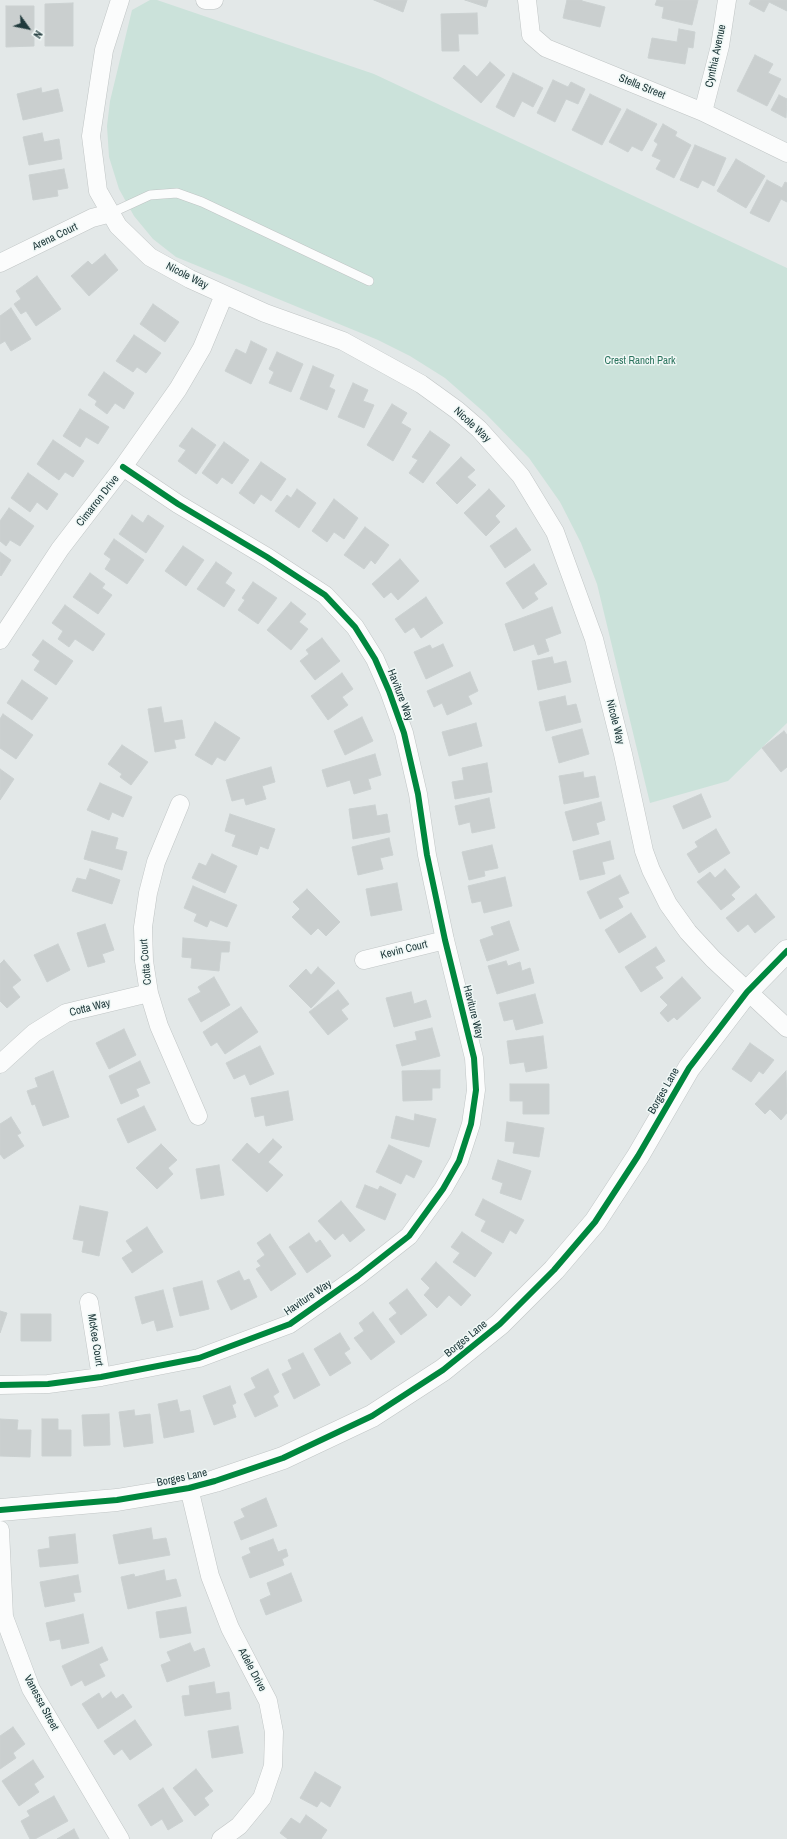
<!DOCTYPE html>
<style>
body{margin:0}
#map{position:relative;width:787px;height:1839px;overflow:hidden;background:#e3e8e8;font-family:"Archivo Narrow",sans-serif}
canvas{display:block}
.north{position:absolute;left:8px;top:8px;width:40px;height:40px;-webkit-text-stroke:3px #f0f8f6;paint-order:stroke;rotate:123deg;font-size:11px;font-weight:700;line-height:16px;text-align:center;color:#203a3c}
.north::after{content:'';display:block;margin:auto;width:14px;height:18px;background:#203a3c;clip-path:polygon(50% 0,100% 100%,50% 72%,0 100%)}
</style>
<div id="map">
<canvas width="787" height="1839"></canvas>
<div class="north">N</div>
</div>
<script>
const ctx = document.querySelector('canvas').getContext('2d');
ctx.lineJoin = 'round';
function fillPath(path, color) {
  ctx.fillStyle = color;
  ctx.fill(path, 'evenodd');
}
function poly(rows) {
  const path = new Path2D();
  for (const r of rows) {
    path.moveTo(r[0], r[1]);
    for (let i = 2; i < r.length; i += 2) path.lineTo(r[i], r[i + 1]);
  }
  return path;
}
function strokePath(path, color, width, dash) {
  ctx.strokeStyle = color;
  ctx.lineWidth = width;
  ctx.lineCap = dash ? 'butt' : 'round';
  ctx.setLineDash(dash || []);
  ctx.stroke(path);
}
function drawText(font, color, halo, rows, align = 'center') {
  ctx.font = font + ' "Archivo Narrow",sans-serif';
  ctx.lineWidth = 3;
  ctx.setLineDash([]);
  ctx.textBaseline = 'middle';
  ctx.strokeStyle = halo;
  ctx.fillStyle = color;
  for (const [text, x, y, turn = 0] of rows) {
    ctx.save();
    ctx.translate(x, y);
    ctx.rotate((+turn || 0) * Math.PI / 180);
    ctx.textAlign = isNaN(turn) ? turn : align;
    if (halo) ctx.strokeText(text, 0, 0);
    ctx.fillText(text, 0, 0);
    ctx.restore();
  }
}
const green = poly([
 [150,0,157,0,374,74,787,268,787,723,728,781,650,803,597,584,581,543,560,502,529,458,485,413,445,378,410,356,378,340,176,257,153,239,134,216,119,189,109,157,107,126,110,101,132,10]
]);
const building = poly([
 [374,0,407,0,403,12,374,0],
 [465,0,488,0,486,7,465,0],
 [567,0,582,0,582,1,605,7,600,27,563,18,567,0],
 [657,0,698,0,692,25,662,18,664,7,655,5,657,0],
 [751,0,787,0,787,11,769,2,764,12,749,4,751,0],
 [73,3,73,46,45,46,45,4,73,3],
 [6,6,34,6,34,46,6,47,6,6],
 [477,13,478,34,458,34,459,51,442,51,441,14,477,13],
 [679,29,695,32,693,48,688,47,685,64,648,58,652,38,677,42,679,29],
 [755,55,773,64,768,73,781,79,767,106,737,91,755,55],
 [490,62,505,75,481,103,453,78,464,65,477,77,490,62],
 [513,73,543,88,533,107,522,101,514,117,496,107,513,73],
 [553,80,568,87,571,82,585,89,578,104,566,99,555,122,537,113,553,80],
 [41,88,42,93,58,89,63,111,23,120,17,94,41,88],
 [590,94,621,109,602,145,572,130,590,94],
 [779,95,787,99,786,118,771,110,779,95],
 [627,109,657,124,642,151,632,146,628,152,609,142,627,109],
 [663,124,677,132,675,136,691,145,674,178,656,169,661,160,652,156,658,144,654,141,663,124],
 [42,133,44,142,59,139,62,159,29,165,23,137,42,133],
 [695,145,726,158,714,186,702,180,698,188,680,180,695,145],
 [736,159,765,176,746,208,717,191,736,159],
 [64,169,68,188,57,190,58,196,33,200,29,175,64,169],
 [767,180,782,188,785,182,787,183,787,202,781,199,769,222,750,213,767,180],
 [105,254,118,270,89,296,71,276,88,261,92,265,105,254],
 [37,276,61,309,36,326,26,311,21,314,14,304,21,299,16,291,37,276],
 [153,304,179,322,165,342,140,324,153,304],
 [11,308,31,339,11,351,5,341,0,344,0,316,11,308],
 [134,335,161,353,146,373,137,367,133,372,116,361,134,335],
 [251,341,267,349,251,384,225,371,236,349,246,354,251,341],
 [277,352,303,364,291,392,269,383,274,372,269,369,277,352],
 [313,366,334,375,329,387,335,390,327,410,300,399,313,366],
 [104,372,134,393,124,409,115,403,107,414,95,405,97,401,88,395,104,372],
 [353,383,368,390,363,401,374,405,364,428,338,417,353,383],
 [392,404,407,413,401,423,411,429,393,461,367,445,392,404],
 [80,409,109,427,98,444,86,437,80,447,63,436,80,409],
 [192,428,216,445,196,474,178,461,186,450,179,446,192,428],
 [430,431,450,445,423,483,409,473,418,460,412,457,430,431],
 [53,440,84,461,73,477,65,472,59,480,37,464,53,440],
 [224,442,249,460,232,484,222,477,217,484,202,473,224,442],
 [461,457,475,470,467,477,476,485,457,504,436,483,461,457],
 [261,462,286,479,271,501,261,494,254,504,239,493,261,462],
 [28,473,58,494,47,510,37,502,30,512,11,498,28,473],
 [297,489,316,503,299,528,275,511,287,495,291,498,297,489],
 [489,489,505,506,495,516,500,522,486,536,464,513,489,489],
 [334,499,358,518,344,539,334,532,327,542,312,531,334,499],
 [9,508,34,526,20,546,10,540,6,546,0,541,0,521,9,508],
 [132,515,143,523,148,515,164,526,146,553,119,534,132,515],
 [365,527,389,545,375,564,371,560,364,569,344,555,365,527],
 [516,528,531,550,505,568,490,546,516,528],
 [114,539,144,560,127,584,105,569,111,559,104,554,114,539],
 [183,546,204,560,186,586,165,571,183,546],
 [0,552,11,560,1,576,0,575,0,552],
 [400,559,419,581,398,600,391,592,384,598,372,584,400,559],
 [216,562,232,573,225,583,235,590,224,607,197,589,216,562],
 [534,564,547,584,534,593,538,599,523,609,506,583,534,564],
 [90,573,105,584,102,588,112,595,98,614,73,597,90,573],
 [253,582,277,598,258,624,238,610,245,600,242,598,253,582],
 [426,597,443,623,421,638,414,627,405,633,395,619,426,597],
 [291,602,306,614,299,622,308,629,291,650,267,630,291,602],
 [65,605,105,634,93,651,75,639,69,647,58,639,63,631,52,623,65,605],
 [552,607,561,633,545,639,549,651,538,655,534,644,514,651,505,624,552,607],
 [322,638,340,661,315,680,300,661,309,654,306,650,322,638],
 [43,640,73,661,56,685,34,670,40,661,32,655,43,640],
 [443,644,453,666,426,679,414,652,430,645,432,649,443,644],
 [552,657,554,664,566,661,571,682,538,690,532,661,552,657],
 [470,672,478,691,468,696,472,704,447,715,442,703,434,707,427,691,470,672],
 [342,673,353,689,342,697,348,705,328,720,311,696,342,673],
 [22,680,48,698,32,720,7,703,22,680],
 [565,696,567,706,576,704,581,722,546,731,539,702,565,696],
 [161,707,164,723,182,720,185,738,174,740,176,748,155,752,148,709,161,707],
 [3,714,33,735,16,759,0,748,0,719,3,714],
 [362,717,373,741,345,755,334,731,362,717],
 [215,722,240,738,225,761,217,757,212,765,195,755,215,722],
 [476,723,482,746,449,756,442,732,476,723],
 [582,729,589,754,559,763,552,737,582,729],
 [784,731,787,735,787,767,781,772,762,748,784,731],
 [122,745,148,762,131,785,120,777,122,774,108,764,122,745],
 [375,754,381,775,368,779,371,789,354,794,350,780,327,787,322,770,375,754],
 [487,763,492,792,455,799,452,782,464,780,462,768,487,763],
 [271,767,275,782,262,786,266,799,246,805,244,798,232,801,226,780,271,767],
 [0,769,14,779,0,800,0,769],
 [583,772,584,778,595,776,599,797,564,804,559,776,583,772],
 [100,783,132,797,123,817,112,812,109,820,87,810,100,783],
 [701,794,711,817,683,829,673,806,701,794],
 [489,798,495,828,472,833,470,822,459,825,455,806,489,798],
 [601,802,605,820,596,823,599,834,573,841,565,812,601,802],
 [375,805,377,816,387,814,390,832,353,839,349,809,375,805],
 [230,814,275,829,268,849,260,846,257,855,232,846,236,835,225,831,230,814],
 [716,829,730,853,699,873,687,854,698,847,695,842,716,829],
 [92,831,118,838,115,849,127,852,122,870,84,859,92,831],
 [389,838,393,855,380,858,383,869,358,875,352,847,389,838],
 [610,841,614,859,602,862,605,874,580,880,573,851,610,841],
 [492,845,498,868,484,871,485,876,469,880,462,852,492,845],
 [212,854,237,866,225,893,192,878,199,863,206,866,212,854],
 [90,869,120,880,112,904,72,891,77,878,86,880,90,869],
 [725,869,740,887,731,895,735,899,721,910,697,882,710,872,715,878,725,869],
 [620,875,629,893,618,898,623,907,600,919,587,892,620,875],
 [505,877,512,906,484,913,481,901,472,903,468,886,505,877],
 [397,883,402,910,371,916,366,889,397,883],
 [193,886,237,905,227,927,210,920,207,927,194,921,197,914,184,908,193,886],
 [307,889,340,922,326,936,318,928,311,935,292,917,300,909,293,902,307,889],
 [756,894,775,917,755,933,748,924,738,932,726,918,756,894],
 [631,913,646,937,619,953,605,930,631,913],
 [509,921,519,950,487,961,480,940,494,935,491,927,509,921],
 [105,924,114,950,102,954,105,962,88,967,77,933,105,924],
 [183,938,230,942,229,952,221,952,219,971,191,968,192,958,182,957,183,938],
 [58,944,70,970,47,982,34,955,58,944],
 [656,947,665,961,655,967,663,978,641,992,625,967,656,947],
 [4,960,21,980,12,987,20,997,7,1008,0,1001,0,964,4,960],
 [506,961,508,966,520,962,522,971,530,968,534,983,497,994,488,966,506,961],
 [318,967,335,983,311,1008,289,986,306,969,311,975,318,967],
 [214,977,230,1005,201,1022,188,999,201,992,198,987,214,977],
 [682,977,701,998,677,1020,674,1017,668,1022,660,1013,668,1005,660,997,682,977],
 [338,990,349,1004,341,1010,348,1019,328,1035,309,1012,338,990],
 [411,992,414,1004,426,1000,431,1017,394,1027,386,998,411,992],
 [535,994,543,1023,516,1030,513,1019,504,1021,499,1003,535,994],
 [241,1007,258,1032,225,1054,217,1042,211,1046,203,1032,241,1007],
 [432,1028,440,1056,402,1066,396,1045,417,1040,415,1032,432,1028],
 [124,1029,136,1055,109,1069,96,1043,124,1029],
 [543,1036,547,1068,526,1072,524,1062,510,1064,507,1041,543,1036],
 [750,1043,774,1060,763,1074,759,1071,751,1082,732,1069,750,1043],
 [260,1046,274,1074,250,1085,245,1074,234,1079,226,1063,260,1046],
 [140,1061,150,1083,136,1089,139,1096,121,1104,109,1076,140,1061],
 [440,1070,440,1088,432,1088,432,1100,403,1101,402,1071,440,1070],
 [53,1071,69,1117,43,1126,35,1104,32,1105,27,1091,38,1087,35,1078,53,1071],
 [786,1071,787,1113,781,1120,770,1109,765,1114,755,1104,786,1071],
 [510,1084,549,1084,549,1114,523,1114,523,1101,510,1101,510,1084],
 [288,1091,293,1120,266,1126,264,1115,255,1117,251,1098,288,1091],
 [144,1106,156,1130,128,1143,117,1119,144,1106],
 [415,1114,436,1119,429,1147,391,1138,396,1116,414,1121,415,1114],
 [11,1117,21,1133,17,1135,24,1146,4,1159,0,1154,0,1124,11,1117],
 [507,1122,544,1128,539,1157,513,1153,515,1142,505,1141,507,1122],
 [273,1139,282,1147,268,1162,283,1175,267,1192,232,1160,247,1143,259,1154,273,1139],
 [161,1144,177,1160,168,1168,173,1174,157,1189,136,1168,161,1144],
 [389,1145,422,1161,414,1178,406,1174,401,1184,376,1172,389,1145],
 [498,1160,531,1171,521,1200,500,1193,503,1183,492,1179,498,1160],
 [219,1165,224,1195,201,1199,196,1169,219,1165],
 [365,1185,378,1190,380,1186,396,1194,385,1220,356,1207,365,1185],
 [483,1199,524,1220,516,1234,510,1230,503,1243,481,1231,486,1221,475,1215,483,1199],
 [341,1201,365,1230,350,1242,343,1233,335,1240,318,1221,341,1201],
 [80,1206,108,1212,99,1256,82,1252,84,1241,73,1239,80,1206],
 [147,1227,163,1252,132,1273,122,1258,133,1251,126,1241,147,1227],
 [462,1232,492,1253,475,1277,453,1262,460,1253,451,1247,462,1232],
 [309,1233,316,1243,320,1240,331,1256,307,1273,289,1247,309,1233],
 [270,1234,296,1274,271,1291,256,1269,261,1266,257,1261,265,1255,257,1243,270,1234],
 [436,1262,471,1295,461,1306,449,1295,437,1308,424,1295,430,1288,421,1279,436,1262],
 [239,1271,244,1281,249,1279,257,1297,231,1310,217,1281,239,1271],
 [202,1281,209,1309,180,1316,173,1288,202,1281],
 [407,1289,427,1315,401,1335,389,1319,397,1313,389,1303,407,1289],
 [163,1290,173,1327,157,1331,154,1320,142,1324,135,1297,163,1290],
 [0,1311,7,1313,0,1333,0,1311],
 [373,1312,395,1342,371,1360,354,1338,364,1331,359,1323,373,1312],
 [21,1314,51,1314,51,1341,21,1341,21,1314],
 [340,1333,350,1349,344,1353,351,1363,330,1376,314,1349,340,1333],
 [303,1353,320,1385,294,1399,282,1374,292,1369,288,1360,303,1353],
 [268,1369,279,1392,273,1396,278,1406,255,1417,244,1394,256,1388,251,1378,268,1369],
 [230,1386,236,1403,232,1405,236,1417,214,1425,203,1396,230,1386],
 [177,1400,180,1412,190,1410,194,1432,164,1438,158,1404,177,1400],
 [134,1410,135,1416,150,1414,153,1443,124,1447,119,1412,134,1410],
 [109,1414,110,1445,84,1446,82,1415,109,1414],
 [0,1419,18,1420,17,1430,31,1430,30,1457,0,1456,0,1419],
 [42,1419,58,1419,58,1430,71,1430,71,1456,42,1456,42,1419],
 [266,1498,277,1526,241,1540,234,1522,245,1517,241,1509,266,1498],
 [151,1528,153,1540,166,1538,170,1555,119,1564,113,1535,151,1528],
 [75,1534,78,1563,40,1567,38,1550,50,1548,49,1537,75,1534],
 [273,1539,278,1552,286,1549,288,1556,282,1559,284,1565,250,1578,242,1557,251,1553,249,1548,273,1539],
 [164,1570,166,1581,176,1579,181,1596,128,1609,121,1577,134,1574,135,1577,164,1570],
 [291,1573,302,1601,266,1615,260,1600,271,1595,267,1583,291,1573],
 [78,1575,81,1592,73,1593,75,1601,45,1607,40,1582,78,1575],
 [186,1607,191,1633,160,1638,156,1612,186,1607],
 [83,1614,89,1643,62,1649,60,1639,50,1641,46,1623,83,1614],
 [190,1643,194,1652,204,1648,210,1666,167,1682,161,1665,171,1661,167,1652,190,1643],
 [102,1647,108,1660,99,1664,105,1676,85,1686,82,1680,71,1686,62,1666,102,1647],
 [214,1682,216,1694,229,1692,231,1709,185,1716,182,1696,190,1695,189,1686,214,1682],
 [111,1692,116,1699,123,1694,132,1707,98,1729,82,1704,99,1693,102,1699,111,1692],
 [135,1720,152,1745,130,1760,122,1749,114,1755,104,1741,135,1720],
 [238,1726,243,1753,212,1758,208,1731,238,1726],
 [13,1727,25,1744,13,1753,16,1758,0,1769,0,1736,13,1727],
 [33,1760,44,1777,34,1784,39,1792,19,1806,2,1781,33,1760],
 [196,1769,213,1791,204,1798,209,1805,195,1816,173,1788,196,1769],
 [315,1772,341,1787,330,1807,321,1801,317,1807,300,1798,315,1772],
 [163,1788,183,1821,168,1830,162,1819,151,1826,138,1805,163,1788],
 [54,1796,68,1821,35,1839,30,1839,21,1821,30,1816,27,1811,54,1796],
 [306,1815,327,1830,321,1839,288,1839,280,1833,291,1818,300,1824,306,1815],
 [74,1829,79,1839,57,1839,74,1829]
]);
const service = poly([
 [111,213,150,195,177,193,202,202,369,281]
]);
const minor = poly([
 [120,0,104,50,91,136,98,191,118,226,150,257,190,279,265,313,343,341,421,384,457,410,479,429,521,476,555,532,594,639,623,754,644,851,651,870,668,904,688,932,713,959,787,1028],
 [205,0,214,0],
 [527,0,531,35,546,48,703,112,787,153],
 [703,112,720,46,727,0],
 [0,263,92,218,111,213],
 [0,640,60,549,123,467,178,389,202,348,224,295],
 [180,804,156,862,148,893,143,927,144,961,149,993,159,1026,198,1116],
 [364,960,445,940],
 [0,1064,34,1033,66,1013,149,993],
 [89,1302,101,1377],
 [0,1385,48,1384,101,1377,199,1358,290,1324,358,1276,409,1236,443,1189,459,1161,471,1124,476,1090,474,1058,445,940,427,855,418,794,404,733,389,691,375,659,355,627,325,595,267,557,178,504,123,467],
 [189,1488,210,1576,230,1628,268,1701,274,1732,273,1766,262,1798,239,1826,221,1839],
 [0,1530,4,1617,31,1689,120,1839]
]);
const tertiary = poly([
 [0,1510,117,1500,189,1488,215,1481,283,1458,372,1416,443,1370,500,1324,554,1270,595,1222,638,1156,689,1068,747,992,787,951]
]);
const cycleway = poly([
 [0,1385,48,1384,101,1377,199,1358,290,1324,358,1276,409,1236,443,1189,459,1161,471,1124,476,1090,474,1058,445,940,427,855,418,794,404,733,389,691,375,659,355,627,325,595,267,557,178,504,123,467],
 [0,1510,117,1500,189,1488,215,1481,283,1458,372,1416,443,1370,500,1324,554,1270,595,1222,638,1156,689,1068,747,992,787,951]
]);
const streetNames = [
 ["Cynthia Avenue",716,56,-78],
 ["Stella Street",642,87,22],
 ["Arena Court",55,237,-26],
 ["Nicole Way",187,276,27],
 ["Nicole Way",472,425,43],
 ["Cimarron Drive",98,501,-52],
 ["Haviture Way",400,695,69],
 ["Nicole Way",615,722,76],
 ["Kevin Court",404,950,-14],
 ["Cotta Court",146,962,-95],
 ["Cotta Way",90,1008,-14],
 ["Haviture Way",473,1012,76],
 ["Borges Lane",664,1091,-60],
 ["Haviture Way",308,1298,-34],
 ["Borges Lane",466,1339,-39],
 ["McKee Court",95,1340,81],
 ["Borges Lane",182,1478,-12],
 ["Adele Drive",252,1670,62],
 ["Vanessa Street",41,1703,62]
];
const parkNames = [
 ["Crest Ranch Park",640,361]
];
fillPath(green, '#cbe2da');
fillPath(building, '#cacfcf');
strokePath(building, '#cbd1d1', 1);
strokePath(service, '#c0c5c5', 10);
strokePath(minor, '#c0c5c5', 19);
strokePath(tertiary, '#c0c5c5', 23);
strokePath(service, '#fbfcfc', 9);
strokePath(minor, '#fbfcfc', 18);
strokePath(tertiary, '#fbfcfc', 22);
strokePath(cycleway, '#00873e', 6);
drawText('11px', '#203a3c', '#f0f8f6', streetNames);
drawText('11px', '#2a735d', '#f0f8f6', parkNames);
</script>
